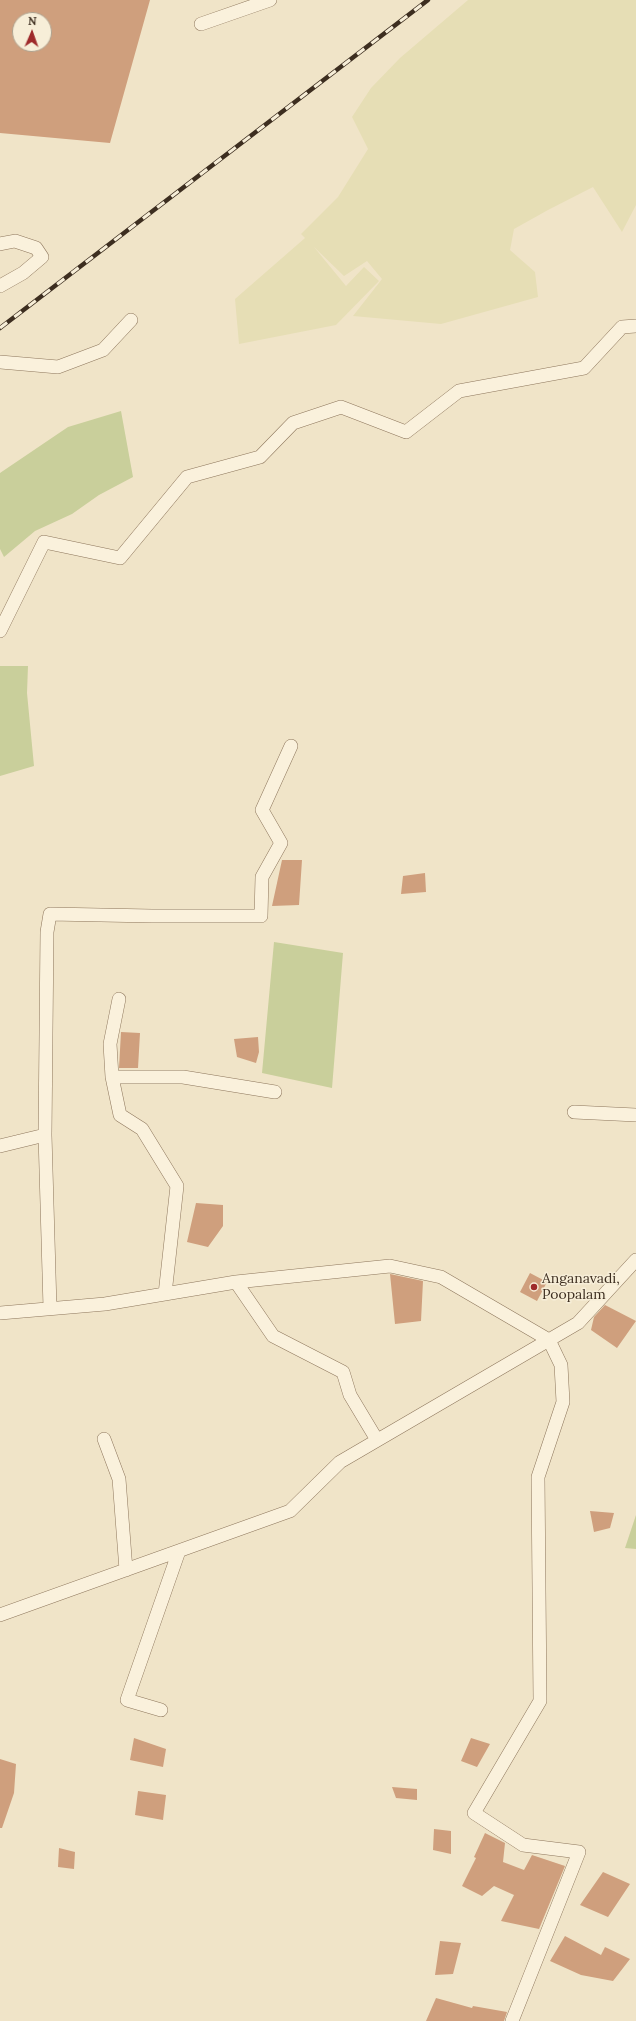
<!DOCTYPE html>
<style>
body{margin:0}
#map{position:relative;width:636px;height:2021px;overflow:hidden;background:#f0e4c8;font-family:Lora,serif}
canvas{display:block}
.north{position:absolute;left:12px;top:12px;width:40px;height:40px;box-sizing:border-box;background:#f7eed8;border:1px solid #ada18e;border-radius:50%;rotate:2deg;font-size:11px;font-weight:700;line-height:16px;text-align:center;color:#3d2e20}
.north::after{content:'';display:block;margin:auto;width:14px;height:18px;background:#9e2a2b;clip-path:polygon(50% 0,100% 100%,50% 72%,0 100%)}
</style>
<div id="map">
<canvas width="636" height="2021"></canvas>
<div class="north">N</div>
</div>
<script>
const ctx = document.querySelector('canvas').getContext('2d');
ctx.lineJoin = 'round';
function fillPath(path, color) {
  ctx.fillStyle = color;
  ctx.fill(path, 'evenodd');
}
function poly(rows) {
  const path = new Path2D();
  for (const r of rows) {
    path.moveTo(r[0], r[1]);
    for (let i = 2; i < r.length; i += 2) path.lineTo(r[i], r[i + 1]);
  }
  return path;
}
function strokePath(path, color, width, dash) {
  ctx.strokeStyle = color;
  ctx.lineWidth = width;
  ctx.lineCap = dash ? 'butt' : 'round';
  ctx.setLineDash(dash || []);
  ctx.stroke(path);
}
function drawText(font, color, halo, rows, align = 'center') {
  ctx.font = font + ' Lora,serif';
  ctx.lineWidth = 3;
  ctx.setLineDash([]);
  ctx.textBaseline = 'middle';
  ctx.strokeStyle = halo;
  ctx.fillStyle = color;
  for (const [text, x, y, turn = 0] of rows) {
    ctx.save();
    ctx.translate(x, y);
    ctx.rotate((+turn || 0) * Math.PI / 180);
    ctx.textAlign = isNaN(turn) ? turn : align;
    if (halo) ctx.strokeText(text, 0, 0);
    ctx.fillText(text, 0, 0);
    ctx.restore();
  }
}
const farmland = poly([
 [468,0,636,0,636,205,622,232,593,187,548,210,514,229,510,250,535,272,538,297,441,324,353,316,382,279,367,261,344,276,314,247,346,286,364,267,379,281,336,325,239,344,235,299,305,238,301,234,338,197,368,149,352,117,371,88,400,58]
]);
const green = poly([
 [121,411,133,477,99,495,72,514,35,531,4,557,0,549,0,473,68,427],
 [0,666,28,666,27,693,34,766,0,776],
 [274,942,343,953,332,1088,262,1073],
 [636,1515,636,1549,625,1548]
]);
const building = poly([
 [0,0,150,0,110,143,0,133],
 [20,20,44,20,44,44,20,44],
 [282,860,302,860,299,905,272,906],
 [425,873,426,892,401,894,403,876],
 [121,1032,140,1033,138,1068,119,1068],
 [258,1037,259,1052,256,1063,237,1057,234,1039],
 [196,1203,223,1205,223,1226,208,1247,187,1242],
 [530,1273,547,1282,537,1301,520,1292],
 [390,1274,423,1281,421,1321,395,1324],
 [605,1305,636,1321,617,1348,591,1330,594,1317],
 [590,1511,614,1513,610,1528,594,1532],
 [134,1738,166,1749,163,1767,130,1760],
 [471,1738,490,1744,477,1767,461,1761],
 [0,1759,16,1764,14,1793,2,1828,0,1828],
 [392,1787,417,1789,417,1800,396,1798],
 [138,1791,166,1795,163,1820,135,1815],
 [434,1829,451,1831,451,1854,433,1850],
 [485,1833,505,1843,503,1862,524,1870,532,1855,565,1866,539,1929,501,1921,514,1895,494,1886,482,1896,462,1886,476,1858,474,1857],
 [59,1848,75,1852,74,1869,58,1867],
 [603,1872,630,1884,608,1917,580,1905],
 [565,1936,601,1955,605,1947,630,1959,613,1981,581,1975,550,1961],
 [440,1941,461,1943,453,1974,435,1975],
 [436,1998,472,2008,473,2006,507,2012,504,2021,426,2021]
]);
const minor = poly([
 [201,24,270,0],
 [0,244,15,241,36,248,42,257,23,273,0,286],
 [0,362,58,367,103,350,131,320],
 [0,631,44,542,120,558,187,477,260,457,293,423,341,407,406,432,459,391,584,368,622,327,636,326],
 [112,1077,110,1044,119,999],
 [574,1112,636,1115],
 [0,1146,45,1135],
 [236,1282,273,1336,343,1372,350,1395,377,1440],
 [165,1294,177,1186,142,1129,120,1115,112,1077,183,1077,275,1092],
 [50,1308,45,1135,47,932,50,914,152,916,261,916,262,877,281,843,262,810,291,746],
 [0,1313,105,1304,236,1282,390,1266,441,1277,549,1340,561,1365,563,1402,538,1477,540,1701,474,1813,523,1845,579,1852,512,2021],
 [104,1439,119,1479,126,1570],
 [0,1615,290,1511,340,1462,578,1323,636,1260],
 [161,1710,127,1700,179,1551]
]);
const rail = poly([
 [0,328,428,0]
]);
const markers = [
 [534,1287,4,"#9e2a2b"]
];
const poiNames = [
 ["Anganavadi,",542,1279],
 ["Poopalam",542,1295]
];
fillPath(farmland, '#e6deb5');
fillPath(green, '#c9cf9b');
fillPath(building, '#cf9f7d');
strokePath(minor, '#8d765c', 14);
strokePath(minor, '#faf1dc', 13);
strokePath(rail, '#3d2e20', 4.5);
strokePath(rail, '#f7eed8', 3, [9]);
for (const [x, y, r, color] of markers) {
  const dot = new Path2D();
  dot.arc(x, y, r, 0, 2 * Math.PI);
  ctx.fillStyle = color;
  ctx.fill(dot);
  strokePath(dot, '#f7eed8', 1.5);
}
drawText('14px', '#3d2e20', '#f7eed8', poiNames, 'left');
</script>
